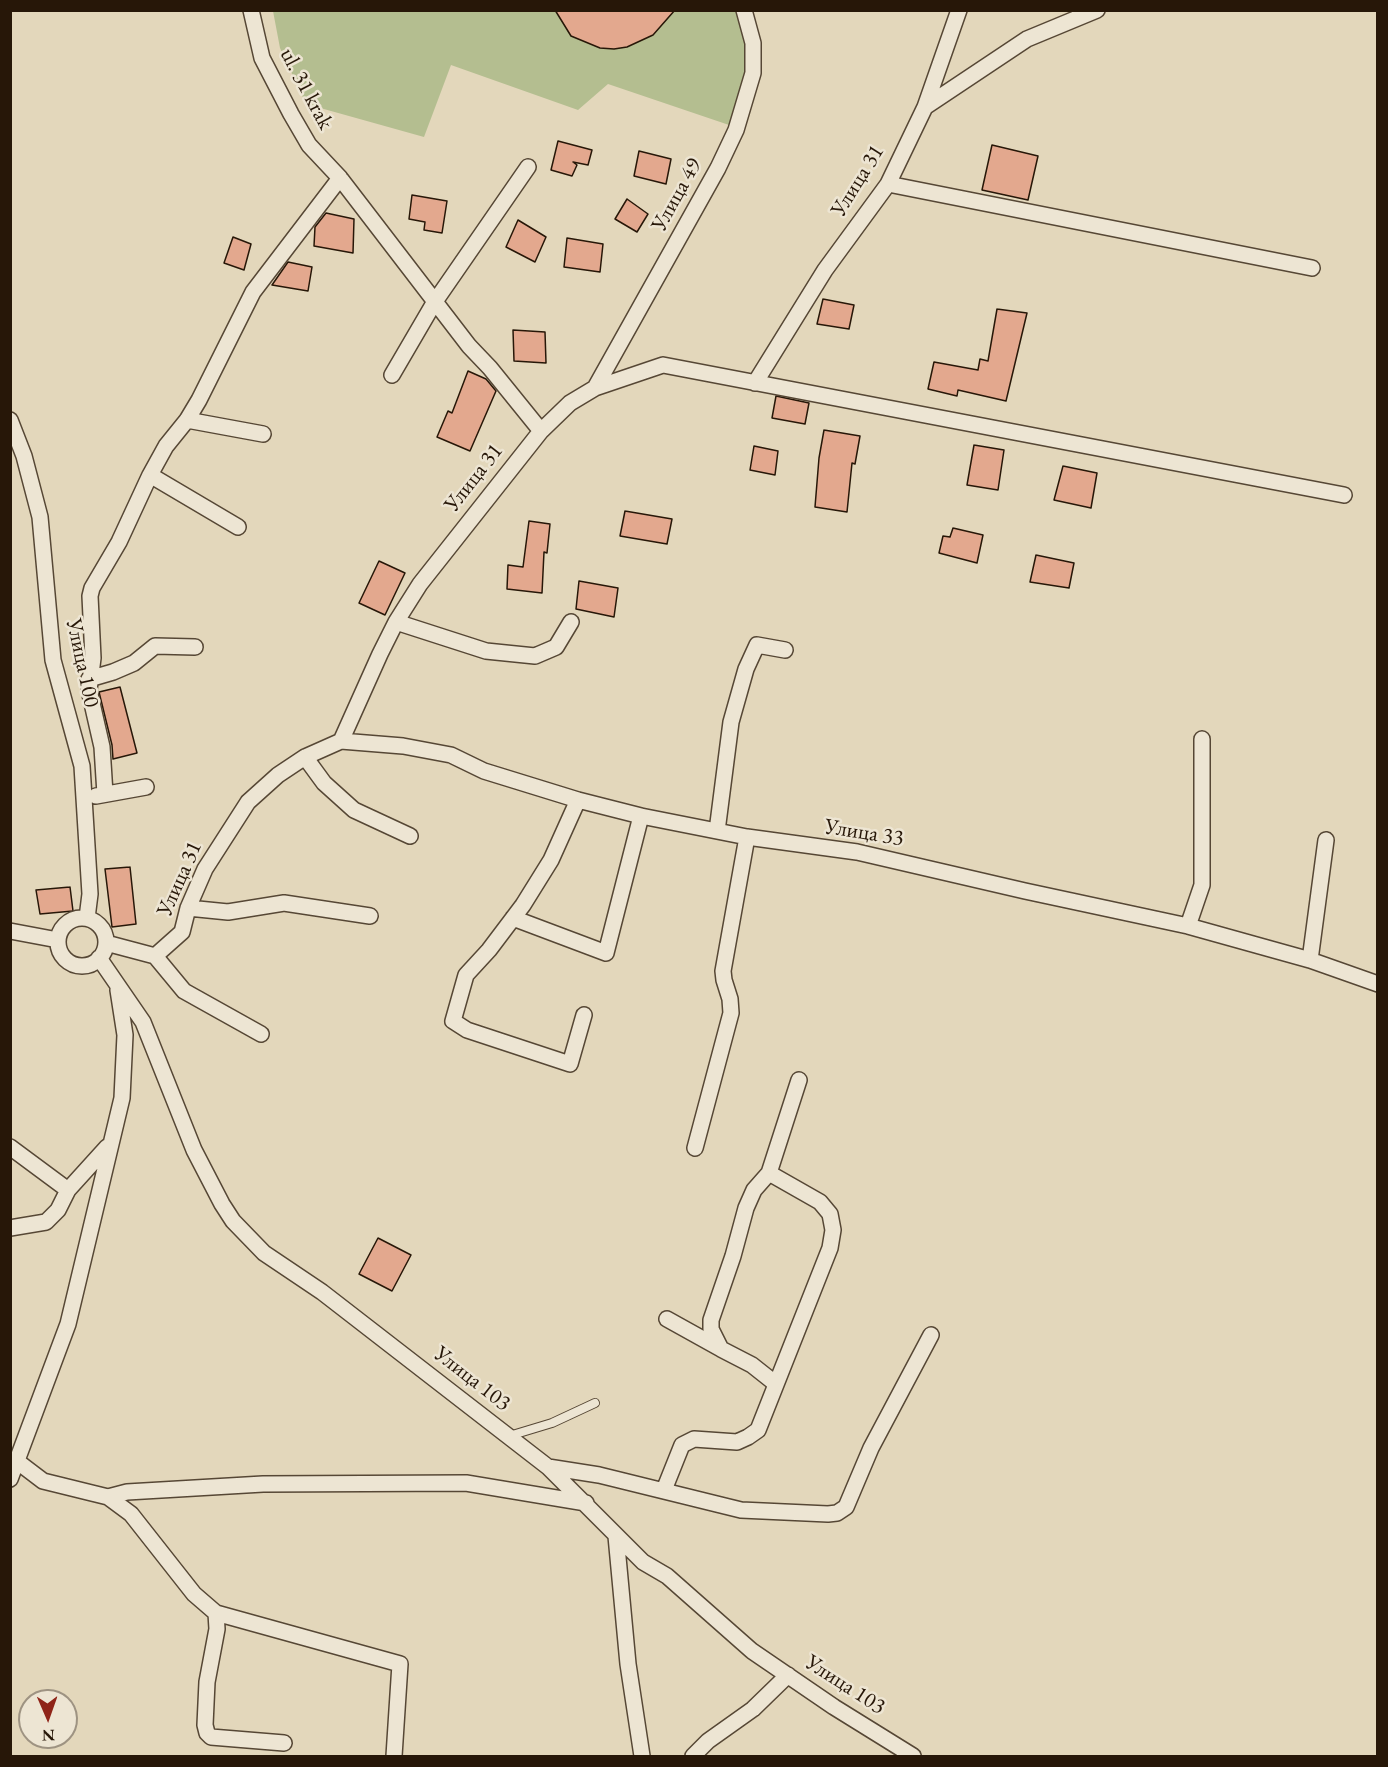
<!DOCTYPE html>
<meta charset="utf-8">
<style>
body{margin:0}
#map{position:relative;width:1388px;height:1767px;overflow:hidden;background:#e3d7bb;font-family:"EB Garamond",serif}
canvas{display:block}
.frame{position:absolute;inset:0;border:12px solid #271708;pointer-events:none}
.north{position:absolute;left:18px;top:1689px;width:60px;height:60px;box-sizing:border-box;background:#ede5d3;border:2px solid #9e9382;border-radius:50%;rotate:178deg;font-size:16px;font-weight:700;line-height:24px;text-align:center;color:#271708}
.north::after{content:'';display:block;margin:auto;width:21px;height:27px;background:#8f2418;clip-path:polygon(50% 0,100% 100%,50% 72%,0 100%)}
</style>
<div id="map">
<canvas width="1388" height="1767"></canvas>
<div class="frame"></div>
<div class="north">N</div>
</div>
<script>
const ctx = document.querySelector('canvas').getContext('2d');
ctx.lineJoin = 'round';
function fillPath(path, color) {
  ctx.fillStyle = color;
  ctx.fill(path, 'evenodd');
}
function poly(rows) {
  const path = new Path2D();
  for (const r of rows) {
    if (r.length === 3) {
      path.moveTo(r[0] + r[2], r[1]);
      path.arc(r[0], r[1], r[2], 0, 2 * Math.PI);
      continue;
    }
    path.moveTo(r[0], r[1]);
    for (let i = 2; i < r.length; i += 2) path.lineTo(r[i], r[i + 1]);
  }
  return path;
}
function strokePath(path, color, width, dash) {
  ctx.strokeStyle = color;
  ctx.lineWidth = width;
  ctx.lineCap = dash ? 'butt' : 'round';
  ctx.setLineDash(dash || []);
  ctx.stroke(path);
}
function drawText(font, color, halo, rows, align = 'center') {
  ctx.font = font + ' "EB Garamond",serif';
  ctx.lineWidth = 5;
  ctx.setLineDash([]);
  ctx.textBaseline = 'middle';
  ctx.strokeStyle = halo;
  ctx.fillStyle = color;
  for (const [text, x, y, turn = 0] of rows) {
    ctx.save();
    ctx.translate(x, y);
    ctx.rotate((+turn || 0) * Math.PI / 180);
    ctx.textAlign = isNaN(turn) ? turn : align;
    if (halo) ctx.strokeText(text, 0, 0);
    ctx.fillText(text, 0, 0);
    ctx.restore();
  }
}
const green = poly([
 [273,11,737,11,753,73,732,126,608,84,578,110,451,65,424,137,306,104,280,48]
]);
const building = poly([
 [555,10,675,10,653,35,627,47,614,49,600,48,571,36,555,10],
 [558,141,592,150,588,165,573,162,577,165,572,176,551,170,558,141],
 [992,145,1038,156,1028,200,982,190,992,145],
 [639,151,671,159,666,184,634,176,639,151],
 [412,195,447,201,442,233,424,230,425,222,409,219,412,195],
 [627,199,648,214,637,232,615,219,627,199],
 [326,213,354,219,353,253,314,246,315,227,326,213],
 [518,220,546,237,535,262,506,247,518,220],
 [233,237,251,244,244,270,224,263,233,237],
 [567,238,603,244,600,272,564,267,567,238],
 [288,262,312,267,308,291,272,285,288,262],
 [823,299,854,305,849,329,817,324,823,299],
 [997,309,1027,313,1006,401,958,390,957,396,928,389,934,362,978,370,980,359,988,361,997,309],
 [513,330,545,332,546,363,514,361,513,330],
 [468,371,486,379,496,391,470,451,437,437,448,411,452,413,468,371],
 [776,396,809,403,805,424,772,418,776,396],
 [824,430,860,436,855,464,852,463,847,512,815,507,819,458,824,430],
 [974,445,1004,450,998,490,967,485,974,445],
 [754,446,778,451,775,475,750,470,754,446],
 [1063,466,1097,473,1091,508,1054,500,1063,466],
 [625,511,672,519,667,544,620,536,625,511],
 [529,521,550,524,547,553,544,552,542,593,507,589,508,565,523,567,529,521],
 [953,528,983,535,977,563,939,553,943,536,950,537,953,528],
 [1036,555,1074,563,1069,588,1030,582,1036,555],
 [379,561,405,573,385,615,359,603,379,561],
 [579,581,618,588,614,617,576,609,579,581],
 [120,687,137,753,113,759,112,745,99,692,120,687],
 [130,867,136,924,112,927,105,869,130,867],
 [70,887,73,911,40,914,36,890,70,887],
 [378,1238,411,1255,392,1291,359,1274,378,1238]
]);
const service = poly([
 [509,1436,552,1423,595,1403]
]);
const minor = poly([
 [251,10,262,58,291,114,309,145,340,178,469,346,490,368,541,431],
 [925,107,1027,39,1097,10],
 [888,184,1312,268],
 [392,375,434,303,528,167],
 [755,383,825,270,888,184,925,107,959,10],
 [595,388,718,168,736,130,753,73,753,43,744,10],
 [10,420,24,456,40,517,53,660,82,766,90,894,87,918],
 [187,420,263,434],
 [150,475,238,527],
 [396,622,486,651,535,656,556,647,571,622],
 [89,679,113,672,134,663,155,646,195,647],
 [341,741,403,746,451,755,484,771,578,800,641,816,747,837,857,852,1025,891,1188,926,1310,960,1378,984],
 [305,757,324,783,354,810,410,836],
 [105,794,102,747,89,690,93,658,90,596,92,588,119,542,150,475,166,446,187,420,199,400,253,292,340,178],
 [96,796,146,787],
 [578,800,551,860,523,905,489,950,466,975,453,1021,467,1030,570,1064,584,1015],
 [717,831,731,722,746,669,757,645,785,650],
 [188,908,228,912,284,903,370,916],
 [513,918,606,953,641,816],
 [82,942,24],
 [1188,926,1202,885,1202,739],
 [10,931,58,940],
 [106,943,155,956,182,932,188,908,205,869,248,802,278,775,305,757,341,741,380,654,396,622,420,584,541,431,570,403,595,388,663,365,1344,495],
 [155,956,184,991,261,1034],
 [99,958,143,1022,194,1150,222,1204,233,1221,264,1253,322,1292,548,1467,643,1562,667,1576,752,1651,834,1707,913,1756],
 [1310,960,1326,840],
 [10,1147,68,1190],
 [695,1148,731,1013,730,999,724,980,723,971,747,837],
 [10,1228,46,1222,58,1210,68,1190,107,1147],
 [667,1319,721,1349],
 [776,1384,752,1365,721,1349,711,1329,711,1320,733,1256,746,1208,754,1190,769,1173,799,1080],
 [10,1461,18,1462,43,1481,108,1497,131,1514,194,1594,216,1613,217,1629,207,1682,205,1725,207,1733,211,1737,284,1743],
 [548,1467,599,1475,741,1510,828,1514,837,1513,846,1507,871,1448,931,1335],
 [10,1479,68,1324,122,1098,125,1035,118,990],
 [664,1490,682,1445,694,1439,737,1442,748,1437,758,1430,830,1248,833,1230,830,1214,820,1202,769,1173],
 [108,1497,127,1492,263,1484,466,1483,586,1503],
 [616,1536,628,1664,642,1756],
 [216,1613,400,1664,394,1756],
 [693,1756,708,1741,753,1709,788,1675]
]);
const streetNames = [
 ["ul. 31 krak",306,89,62],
 ["Улица 31",858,181,-58],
 ["Улица 49",677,195,-61],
 ["Улица 31",474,478,-52],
 ["Улица 100",82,663,78],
 ["Улица 33",864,833,9],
 ["Улица 31",180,879,-66],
 ["Улица 103",472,1379,38],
 ["Улица 103",845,1685,33]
];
fillPath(green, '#b4be90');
fillPath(building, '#e3a88e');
strokePath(building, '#271708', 1.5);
strokePath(service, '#564735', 10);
strokePath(minor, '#564735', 18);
strokePath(service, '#ede5d3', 8);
strokePath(minor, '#ede5d3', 15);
drawText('22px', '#271708', '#ede5d3', streetNames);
</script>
